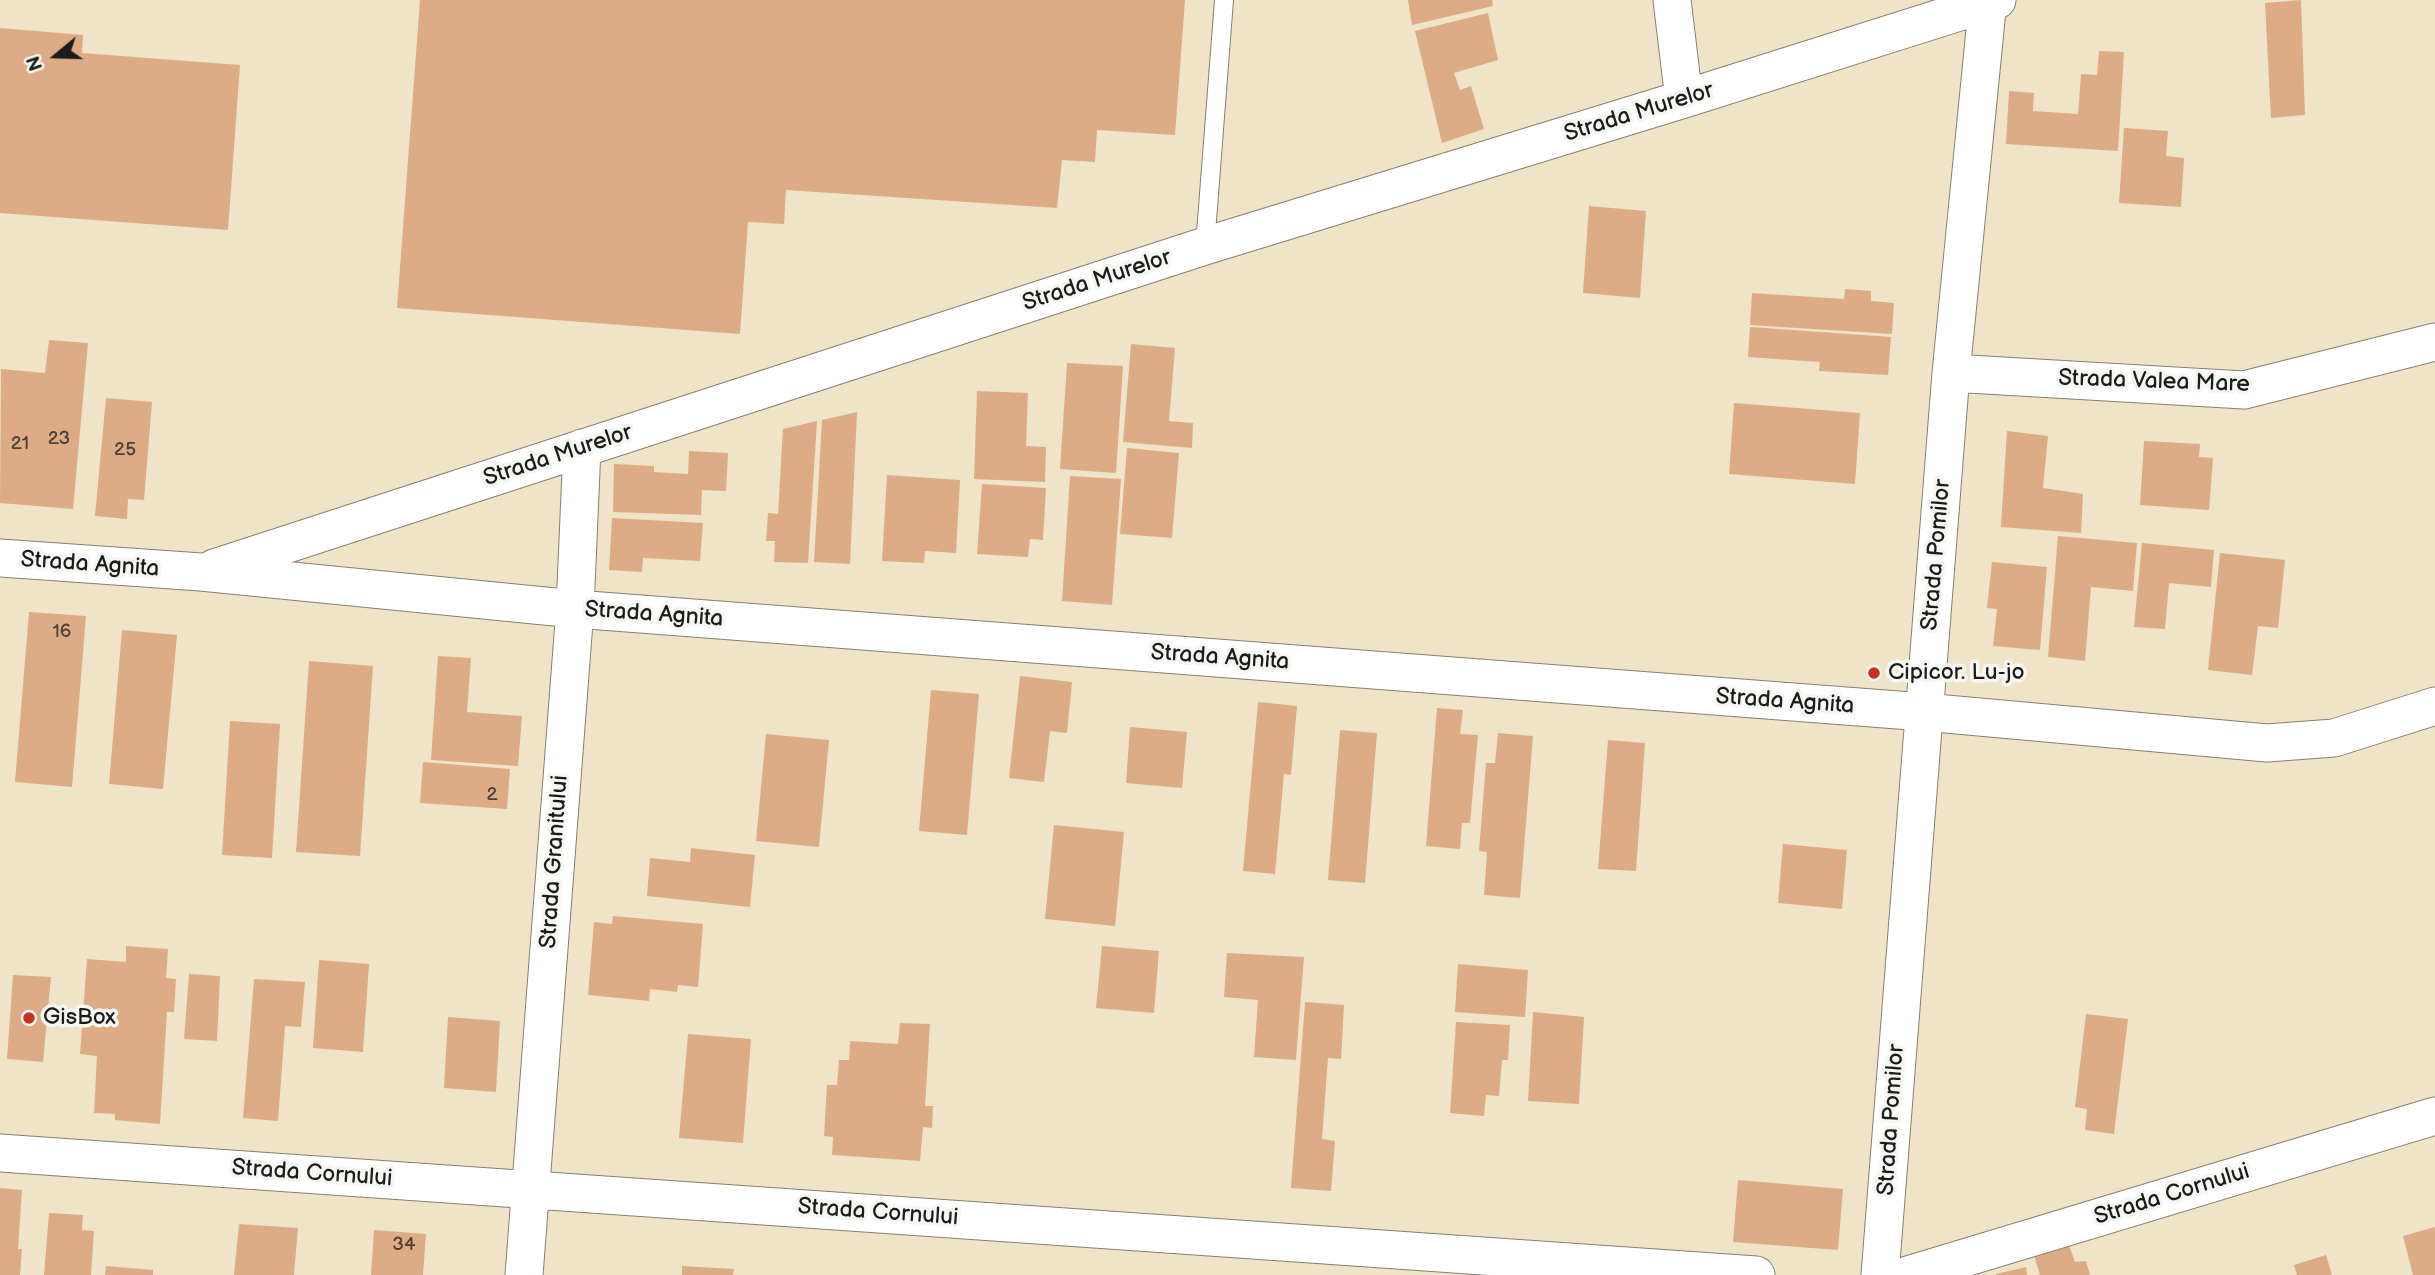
<!DOCTYPE html>
<style>
body{margin:0}
#map{position:relative;width:2435px;height:1275px;overflow:hidden;background:#efe3c8;font-family:"Balsamiq Sans",sans-serif}
canvas{display:block}
.north{position:absolute;left:21px;top:21px;width:70px;height:70px;-webkit-text-stroke:5px #f6f6f2;paint-order:stroke;rotate:251deg;font-size:19px;font-weight:700;line-height:28px;text-align:center;color:#1c1c1c}
.north::after{content:'';display:block;margin:auto;width:24px;height:32px;background:#1c1c1c;clip-path:polygon(50% 0,100% 100%,50% 72%,0 100%)}
</style>
<div id="map">
<canvas width="2435" height="1275"></canvas>
<div class="north">N</div>
</div>
<script>
const ctx = document.querySelector('canvas').getContext('2d');
ctx.lineJoin = 'round';
function fillPath(path, color) {
  ctx.fillStyle = color;
  ctx.fill(path, 'evenodd');
}
function poly(rows) {
  const path = new Path2D();
  for (const r of rows) {
    path.moveTo(r[0], r[1]);
    for (let i = 2; i < r.length; i += 2) path.lineTo(r[i], r[i + 1]);
  }
  return path;
}
function strokePath(path, color, width, dash) {
  ctx.strokeStyle = color;
  ctx.lineWidth = width;
  ctx.lineCap = dash ? 'butt' : 'round';
  ctx.setLineDash(dash || []);
  ctx.stroke(path);
}
function drawText(font, color, halo, rows, align = 'center') {
  ctx.font = font + ' "Balsamiq Sans",sans-serif';
  ctx.lineWidth = 7;
  ctx.setLineDash([]);
  ctx.textBaseline = 'middle';
  ctx.strokeStyle = halo;
  ctx.fillStyle = color;
  for (const [text, x, y, turn = 0] of rows) {
    ctx.save();
    ctx.translate(x, y);
    ctx.rotate((+turn || 0) * Math.PI / 180);
    ctx.textAlign = isNaN(turn) ? turn : align;
    if (halo) ctx.strokeText(text, 0, 0);
    ctx.fillText(text, 0, 0);
    ctx.restore();
  }
}
const building = poly([
 [420,0,1185,0,1175,135,1097,130,1095,162,1062,160,1057,208,786,190,784,224,748,222,740,334,397,308],
 [1408,0,1492,0,1493,6,1412,25],
 [2301,0,2305,115,2271,118,2265,3],
 [1488,13,1498,60,1454,73,1460,90,1471,86,1484,129,1442,143,1415,31],
 [0,28,83,35,82,53,240,65,228,230,0,213],
 [2099,51,2124,52,2118,151,2006,144,2009,91,2034,93,2033,111,2078,114,2081,74,2097,75],
 [2124,128,2168,131,2166,156,2184,158,2181,207,2119,203],
 [1589,206,1646,211,1640,298,1583,293],
 [1845,289,1871,291,1871,301,1894,303,1892,334,1750,325,1752,293,1844,299],
 [1750,327,1891,337,1888,375,1819,371,1820,362,1748,357],
 [49,340,88,343,73,509,0,503,1,369,45,373],
 [1131,344,1175,348,1169,421,1193,423,1192,448,1123,442],
 [1067,363,1123,366,1116,473,1060,469],
 [977,391,1028,393,1026,446,1046,447,1045,482,974,479],
 [106,398,152,402,144,500,128,499,127,519,95,516],
 [1734,403,1860,413,1855,484,1729,474],
 [857,412,850,564,814,562,822,420],
 [817,421,808,563,774,562,775,541,766,541,768,513,778,514,783,429],
 [2007,431,2048,436,2043,488,2083,494,2081,533,2001,527],
 [2144,441,2200,444,2199,457,2213,458,2209,510,2140,505],
 [1127,448,1179,453,1172,538,1120,534],
 [689,451,728,453,726,491,702,490,701,515,613,512,614,464,654,466,654,472,688,474],
 [887,475,960,480,956,553,925,551,924,563,882,561],
 [1070,476,1121,479,1112,605,1062,601],
 [982,484,1046,488,1043,540,1030,539,1028,557,977,554],
 [612,518,703,523,700,561,643,558,642,572,609,570],
 [2058,536,2137,543,2133,591,2091,587,2085,661,2048,657],
 [2142,543,2214,550,2211,587,2169,583,2165,629,2134,627],
 [2220,553,2285,560,2278,628,2258,626,2252,675,2208,670],
 [1992,562,2047,567,2040,650,1993,646,1997,609,1987,608],
 [29,612,86,616,72,787,15,782],
 [122,630,177,635,163,789,109,784],
 [438,656,471,658,467,712,522,716,518,766,431,760],
 [309,661,373,666,360,856,296,852],
 [1020,676,1072,682,1067,733,1050,731,1044,782,1009,778],
 [931,690,979,694,967,835,919,831],
 [1258,702,1297,706,1291,775,1284,774,1275,874,1243,871],
 [1437,708,1463,710,1460,734,1478,735,1470,823,1462,823,1460,849,1426,846],
 [230,721,280,724,272,858,222,855],
 [1130,727,1187,732,1182,788,1126,783],
 [1340,730,1377,733,1365,883,1328,880],
 [1498,733,1533,736,1520,898,1484,895,1487,852,1479,851,1486,763,1495,763],
 [766,734,829,740,819,847,756,841],
 [1608,740,1645,743,1636,871,1598,869],
 [423,762,510,769,507,809,420,803],
 [1054,825,1124,832,1115,926,1045,919],
 [1783,844,1847,850,1842,909,1778,903],
 [691,848,755,855,750,907,647,896,650,858,690,862],
 [613,916,703,924,698,987,678,985,677,992,650,989,649,1001,588,995,594,922,612,924],
 [126,946,168,949,166,978,176,979,174,1012,167,1012,160,1124,115,1120,115,1114,94,1113,97,1056,80,1054,87,959,126,962],
 [1102,946,1159,951,1154,1013,1096,1008],
 [1227,953,1304,957,1296,1060,1254,1057,1258,1000,1224,997],
 [319,960,369,964,363,1052,313,1048],
 [1458,964,1528,970,1525,1017,1455,1012],
 [189,974,220,976,217,1041,184,1039],
 [13,975,51,977,43,1062,7,1059],
 [254,979,305,982,301,1027,285,1026,278,1121,243,1118],
 [1305,1002,1344,1005,1341,1059,1328,1058,1322,1139,1335,1141,1331,1191,1291,1188],
 [1533,1012,1584,1017,1579,1104,1528,1101],
 [2086,1014,2128,1019,2114,1134,2085,1130,2087,1109,2075,1107],
 [448,1017,500,1021,496,1092,444,1088],
 [1456,1022,1510,1025,1508,1060,1502,1060,1499,1096,1486,1095,1484,1116,1450,1113],
 [900,1023,930,1024,925,1106,933,1106,932,1128,923,1127,920,1161,832,1155,833,1137,824,1136,827,1085,837,1085,839,1060,849,1060,850,1041,898,1044],
 [688,1034,751,1039,743,1143,679,1138],
 [1738,1180,1843,1189,1838,1250,1733,1242],
 [0,1188,22,1190,18,1249,22,1249,20,1275,0,1275],
 [49,1213,83,1215,82,1230,94,1231,91,1275,44,1275],
 [239,1224,298,1228,294,1275,234,1275],
 [2435,1227,2435,1275,2413,1275,2403,1236],
 [374,1230,426,1234,423,1275,371,1275],
 [2069,1245,2075,1262,2086,1261,2090,1275,2040,1275,2034,1255],
 [2326,1255,2332,1275,2297,1275,2294,1265],
 [106,1266,153,1270,153,1275,105,1275],
 [682,1266,734,1269,733,1275,682,1275],
 [2026,1267,2027,1275,1996,1275,1996,1274]
]);
const service = poly([
 [1205,246,1224,0]
]);
const minor = poly([
 [1672,0,1684,99],
 [1951,373,2244,390,2435,342],
 [0,558,201,572,575,609,1924,712,2267,743,2334,738,2435,706],
 [214,568,1205,246,1684,99,1997,0],
 [0,1153,1756,1275],
 [524,1275,575,609,582,448],
 [1880,1275,1951,373,1988,0],
 [1908,1275,2435,1116]
]);
const markers = [
 [1874,673,7,"#c8321e"],
 [29,1018,7,"#c8321e"]
];
const numberNames = [
 ["23",59,439],
 ["21",20,444],
 ["25",125,450],
 ["16",62,632],
 ["2",492,795],
 ["34",404,1245]
];
const streetNames = [
 ["Strada Murelor",1639,113,-17],
 ["Strada Murelor",1097,281,-18],
 ["Strada Valea Mare",2154,382,2],
 ["Strada Murelor",558,456,-18],
 ["Strada Pomilor",1937,555,-85],
 ["Strada Agnita",90,565,4],
 ["Strada Agnita",654,615,4],
 ["Strada Agnita",1220,658,4],
 ["Strada Agnita",1785,702,4],
 ["Strada Granitului",555,862,-86],
 ["Strada Pomilor",1892,1120,-86],
 ["Strada Cornului",312,1174,4],
 ["Strada Cornului",2172,1195,-17],
 ["Strada Cornului",878,1213,4]
];
const poiNames = [
 ["Cipicor. Lu-jo",1888,673],
 ["GisBox",43,1018]
];
fillPath(building, '#ddac87');
strokePath(service, '#868072', 20);
strokePath(minor, '#868072', 39);
strokePath(service, '#fff', 18);
strokePath(minor, '#fff', 37);
for (const [x, y, r, color] of markers) {
  const dot = new Path2D();
  dot.arc(x, y, r, 0, 2 * Math.PI);
  ctx.fillStyle = color;
  ctx.fill(dot);
  strokePath(dot, '#f6f6f2', 2.5);
}
drawText('19px', '#4c4037', null, numberNames);
drawText('23px', '#1c1c1c', '#f6f6f2', streetNames);
drawText('23px', '#1c1c1c', '#f6f6f2', poiNames, 'left');
</script>
